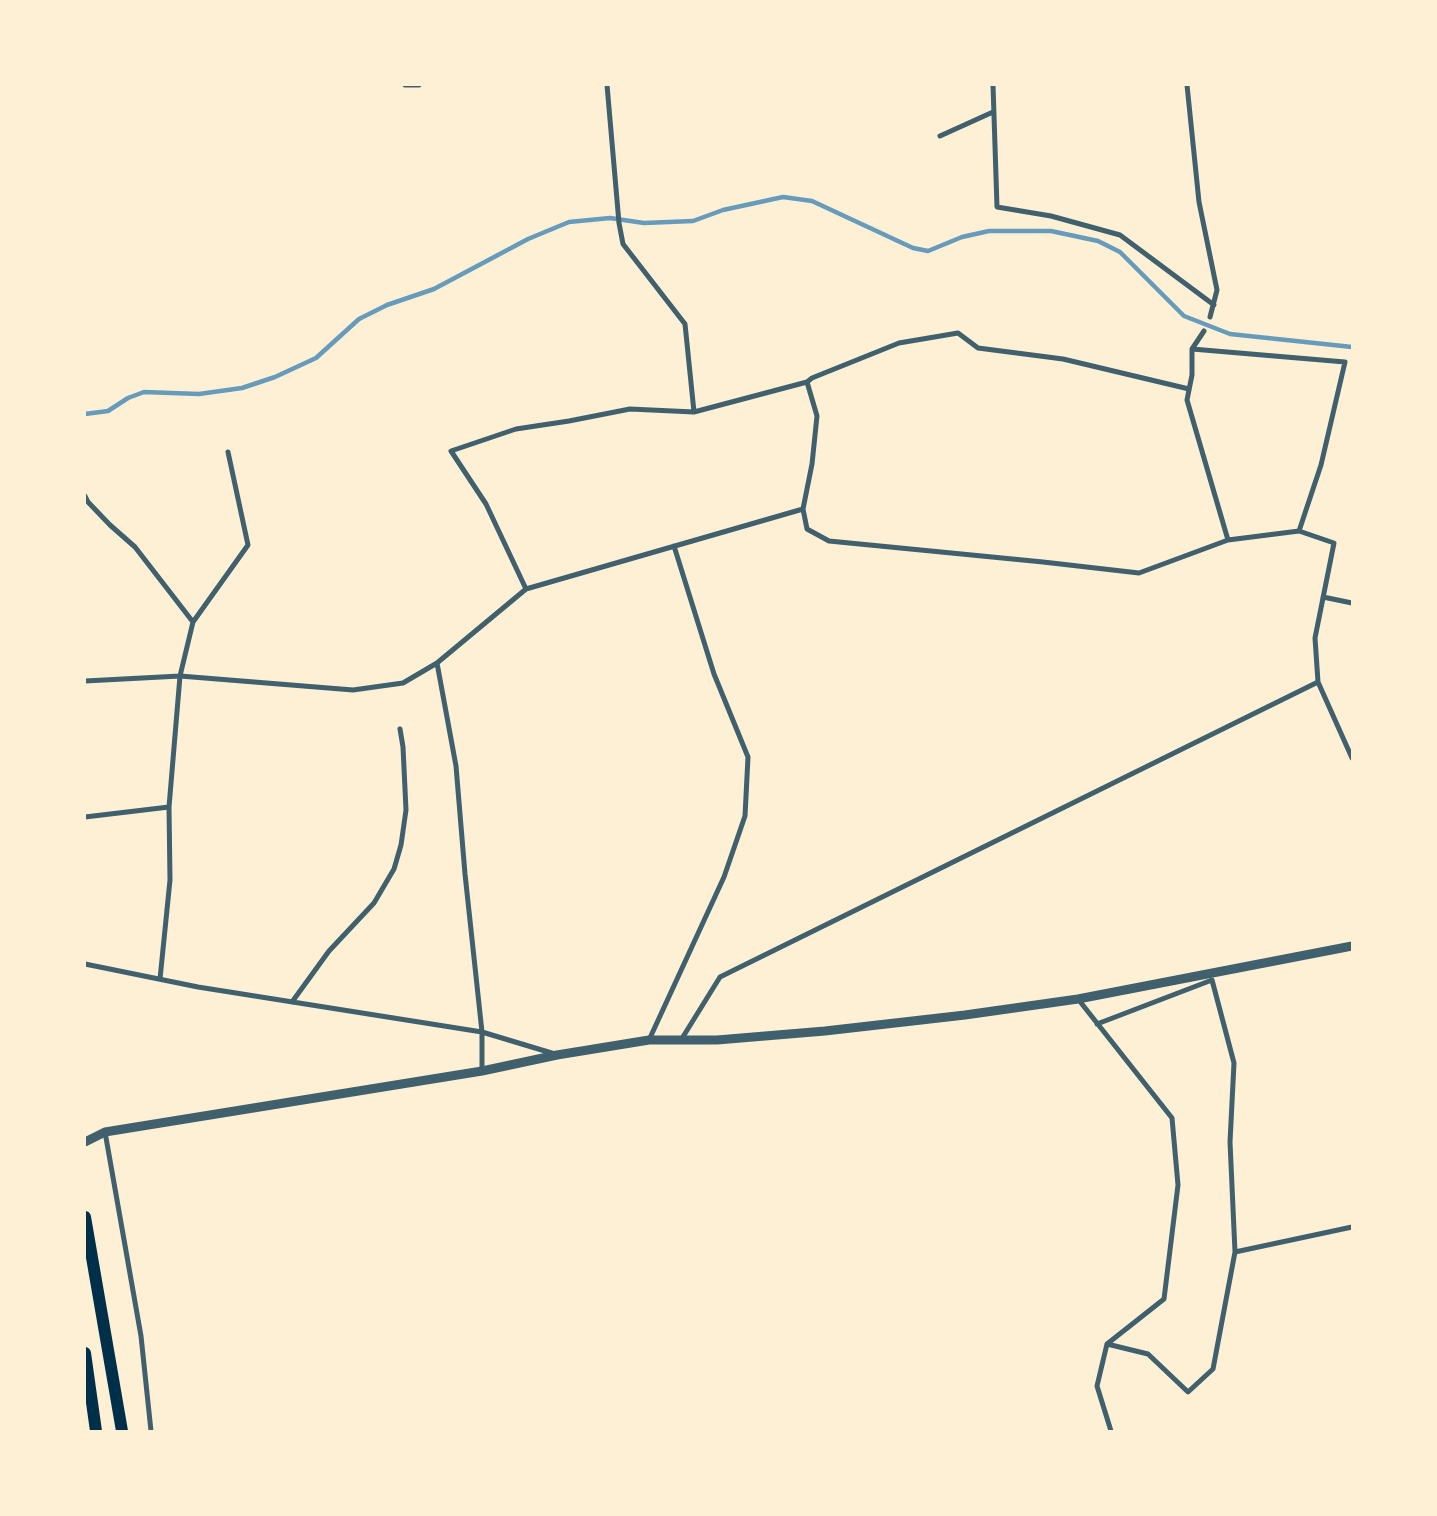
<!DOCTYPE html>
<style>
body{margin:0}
#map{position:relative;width:1437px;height:1516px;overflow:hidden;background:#fdf0d5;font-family:Raleway,sans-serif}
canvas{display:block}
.frame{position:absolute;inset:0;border:86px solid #fdf0d5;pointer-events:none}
</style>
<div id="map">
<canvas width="1437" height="1516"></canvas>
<div class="frame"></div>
</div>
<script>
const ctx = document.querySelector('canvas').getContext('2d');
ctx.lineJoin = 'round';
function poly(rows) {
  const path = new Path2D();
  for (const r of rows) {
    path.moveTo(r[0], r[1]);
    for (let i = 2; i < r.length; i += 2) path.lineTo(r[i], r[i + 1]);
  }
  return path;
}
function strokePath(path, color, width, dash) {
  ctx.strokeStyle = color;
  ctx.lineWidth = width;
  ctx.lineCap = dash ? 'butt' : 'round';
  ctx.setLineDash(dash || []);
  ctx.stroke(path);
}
const stream = poly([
 [85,414,108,411,128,398,144,392,199,394,242,388,275,377,316,358,359,319,387,305,434,289,528,239,569,222,610,218,644,223,693,221,723,210,783,197,812,201,913,248,928,251,962,237,989,231,1051,231,1098,241,1120,252,1184,316,1230,334,1352,347]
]);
const minor = poly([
 [405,85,419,85],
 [607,85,619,223,623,244,685,324,694,412],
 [993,85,997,207,1051,216,1120,235,1214,305],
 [1187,85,1199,202,1217,290,1210,317],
 [940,136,993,112],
 [1204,331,1192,349,1192,375,1187,400,1228,540,1299,531,1334,543,1315,638,1318,682,1352,758],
 [1192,349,1345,362,1321,465,1299,531],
 [1189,389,1063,359,978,348,958,333,899,343,812,378,807,382,817,416,812,464,803,509,807,529,829,541,1043,562,1139,573,1228,540],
 [85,496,88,502,110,525,135,547,193,622,180,676,169,807,85,817],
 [526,589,803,509],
 [1323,597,1352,603],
 [193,622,248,545,228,452],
 [437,663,456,766,465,874,482,1032,482,1071],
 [85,681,180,676,353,690,403,683,437,663,526,589,486,504,451,451,516,429,569,421,630,409,694,412,807,382],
 [85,964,198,987,482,1032,555,1054],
 [160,979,170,880,169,807],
 [1078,999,1172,1118,1178,1185,1164,1299,1107,1344,1097,1386,1111,1431],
 [292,1002,329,951,374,903,394,869,401,845,406,810,403,747,400,729],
 [1097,1024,1212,980,1234,1063,1230,1142,1235,1252,1213,1369,1188,1392,1148,1354,1107,1344],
 [649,1040,724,877,745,816,748,757,714,674,674,546],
 [681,1040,720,977,1318,682],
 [105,1132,141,1336,151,1431],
 [1235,1252,1352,1227]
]);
const tertiary = poly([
 [85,1142,105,1132,482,1071,557,1055,649,1040,717,1040,825,1031,965,1015,1078,999,1352,946]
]);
const primary = poly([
 [85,1217,122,1431],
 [85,1353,96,1431]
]);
strokePath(stream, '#669bbc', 4.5);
strokePath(minor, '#3f606c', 5);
strokePath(tertiary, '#3f606c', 9);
strokePath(primary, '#003049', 12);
</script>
